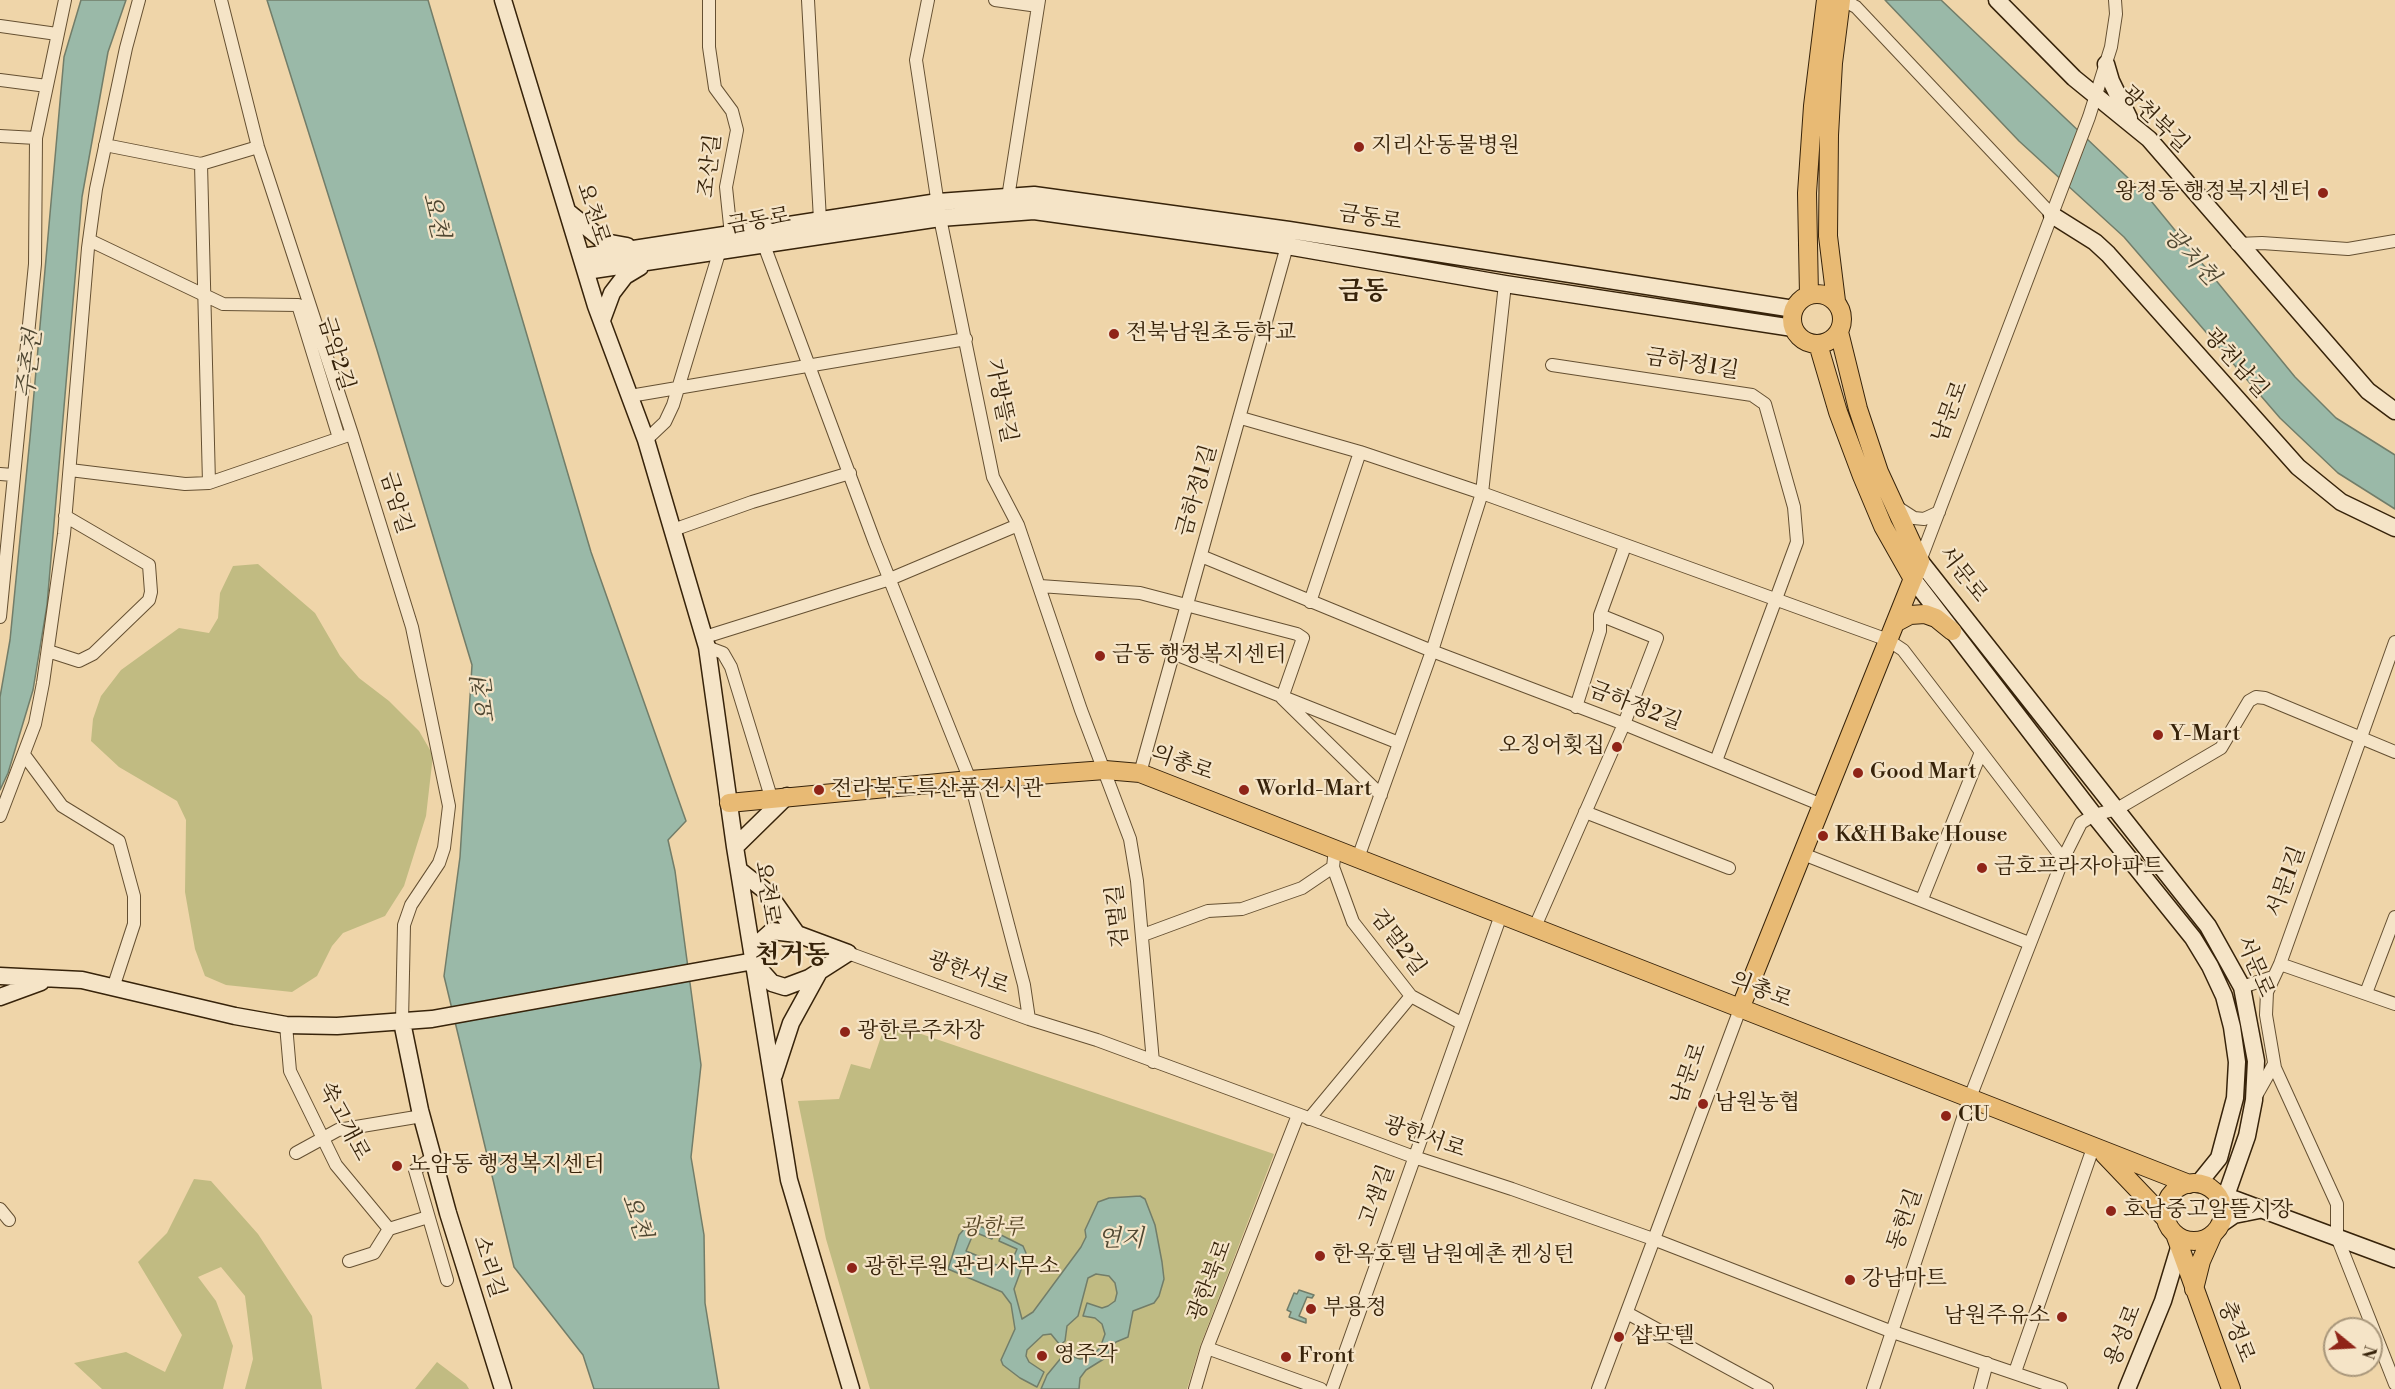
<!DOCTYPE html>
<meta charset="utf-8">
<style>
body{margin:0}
#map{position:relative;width:2395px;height:1389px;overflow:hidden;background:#efd5a9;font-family:"Libre Bodoni",serif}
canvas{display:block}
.north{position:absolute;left:2323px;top:1317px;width:60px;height:60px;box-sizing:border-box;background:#f5e4c7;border:2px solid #a9977b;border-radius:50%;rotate:108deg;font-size:16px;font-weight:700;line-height:24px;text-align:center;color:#37230a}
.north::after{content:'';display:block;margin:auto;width:21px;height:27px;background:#8f2418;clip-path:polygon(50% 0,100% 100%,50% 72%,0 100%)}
</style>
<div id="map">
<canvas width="2395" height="1389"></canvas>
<div class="north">N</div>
</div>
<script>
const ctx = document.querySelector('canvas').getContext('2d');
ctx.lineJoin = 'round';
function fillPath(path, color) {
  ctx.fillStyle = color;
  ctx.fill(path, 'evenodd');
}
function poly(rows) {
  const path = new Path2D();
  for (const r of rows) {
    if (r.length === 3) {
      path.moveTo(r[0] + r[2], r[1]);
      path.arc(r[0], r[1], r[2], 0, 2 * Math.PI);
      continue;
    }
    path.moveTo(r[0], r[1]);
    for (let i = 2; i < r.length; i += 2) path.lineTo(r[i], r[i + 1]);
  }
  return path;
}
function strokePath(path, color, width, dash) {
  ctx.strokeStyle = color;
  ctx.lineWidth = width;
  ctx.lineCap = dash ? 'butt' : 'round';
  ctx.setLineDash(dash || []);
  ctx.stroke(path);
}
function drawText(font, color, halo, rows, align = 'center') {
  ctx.font = font + ' "Libre Bodoni","Noto Serif KR",serif';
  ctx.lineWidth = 4.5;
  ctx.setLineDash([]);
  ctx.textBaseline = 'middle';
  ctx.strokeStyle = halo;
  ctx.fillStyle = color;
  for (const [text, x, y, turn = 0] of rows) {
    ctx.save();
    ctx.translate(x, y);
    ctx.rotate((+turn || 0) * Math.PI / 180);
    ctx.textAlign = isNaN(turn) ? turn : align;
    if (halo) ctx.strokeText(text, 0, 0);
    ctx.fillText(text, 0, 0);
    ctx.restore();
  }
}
const green = poly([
 [258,564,315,613,340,656,359,678,389,701,419,731,433,755,426,816,404,886,385,916,343,933,332,946,317,976,292,992,226,985,205,976,195,949,185,892,186,820,177,801,119,767,91,741,93,719,101,696,121,670,179,628,209,633,218,618,220,593,233,566],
 [886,1022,1274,1154,1200,1346,1187,1389,870,1389,826,1239,798,1101,839,1099,851,1064,870,1069],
 [194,1179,211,1181,258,1234,312,1316,322,1389,245,1389,253,1359,245,1296,221,1267,198,1277,216,1301,233,1346,223,1389,102,1389,74,1363,126,1352,165,1372,182,1335,138,1262,167,1233],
 [437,1362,466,1384,469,1389,415,1389]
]);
const water = poly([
 [81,0,126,0,108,52,82,197,47,605,33,690,8,773,0,790,0,697,10,640,30,438,64,57,81,0],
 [267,0,428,0,591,552,686,821,668,840,675,871,701,1065,691,1157,704,1235,705,1303,719,1389,594,1389,583,1355,514,1267,444,976,460,857,472,665,377,350,267,0],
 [1885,0,1941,0,2147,196,2295,377,2336,418,2395,455,2395,509,2338,473,2280,418,2124,237,2019,141,1885,0],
 [1140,1196,1145,1199,1155,1225,1162,1262,1164,1279,1159,1296,1154,1303,1133,1311,1128,1337,1116,1342,1110,1349,1107,1357,1086,1370,1080,1378,1079,1389,1041,1389,1047,1375,1061,1358,1061,1348,1066,1345,1074,1357,1080,1359,1088,1358,1100,1348,1105,1334,1102,1324,1095,1318,1083,1316,1087,1303,1102,1308,1108,1306,1115,1301,1117,1293,1115,1283,1109,1276,1096,1274,1088,1278,1078,1316,1067,1326,1065,1341,1060,1345,1051,1334,1043,1335,1027,1350,1026,1356,1029,1362,1044,1372,1037,1387,1020,1378,1003,1365,1001,1360,1015,1329,1011,1304,1002,1292,948,1269,959,1235,966,1227,973,1224,995,1232,992,1239,974,1232,966,1251,983,1258,982,1261,1009,1268,1017,1249,999,1241,1001,1235,1023,1246,1026,1253,1024,1262,1014,1289,1022,1319,1033,1312,1081,1247,1086,1237,1085,1230,1098,1202,1109,1198,1140,1196],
 [1299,1290,1314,1295,1312,1298,1307,1297,1299,1316,1306,1319,1306,1323,1289,1317,1291,1312,1287,1310,1294,1293,1297,1294,1299,1290]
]);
const street = poly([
 [221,0,258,147,352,434,412,627,449,806,444,848,439,863,411,905,404,925,402,1022],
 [709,0,709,47,715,88,732,111,737,130,726,187,731,235],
 [808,0,820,220],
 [928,0,916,60,940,218,993,477,1018,525,1081,710,1130,839,1137,881,1153,1062],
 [995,0,1038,6],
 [1843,0,1856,7,2052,215],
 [0,26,57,34],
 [0,80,47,86],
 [0,136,36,138],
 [105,145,201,164,258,147],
 [201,164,209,483],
 [1007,204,1039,0],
 [89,240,223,304,298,305,339,438],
 [2237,244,2262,243,2348,249,2395,241],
 [764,245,875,543,970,780,1024,985,1029,1019],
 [1552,365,1752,395,1765,404,1794,507,1797,542,1716,761],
 [630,396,966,339],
 [1241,418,1360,452,1482,493,1888,640,1903,650,2063,859],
 [646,440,665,422,673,405,719,253],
 [70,470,185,484,209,483,346,436],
 [0,474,13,475],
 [1897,507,1914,518,1924,519,1939,512],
 [673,530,752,502,850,473],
 [1201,556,1432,651,1624,724,1822,805],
 [1920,561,2089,117,2111,47,2116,14,2115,0],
 [1040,586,1140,593,1297,634,1303,638,1282,698,1381,795],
 [1310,602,1360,452],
 [0,617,35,264,36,138,65,0],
 [705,637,890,579,1018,525],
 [2395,642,2280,964,2267,992,2266,1015,2275,1068,2337,1204,2337,1237,2395,1384],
 [707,647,723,653,731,667,771,797],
 [48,651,79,661,93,654,149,600,151,592,149,565,65,516],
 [1175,654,1399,743],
 [1576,707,1600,631,1600,615,1625,546],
 [25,756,62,806,119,841,134,896,134,924,113,988],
 [1140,773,1287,246],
 [1585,812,1729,868],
 [0,816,35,724,43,683,64,534,88,248,96,189,126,48,139,0],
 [1803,854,2029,943],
 [1358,858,1432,651,1482,493,1505,284],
 [1333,867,1353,922,1411,996,1461,1023],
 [1922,899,1981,752],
 [1534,929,1624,724,1657,638,1600,615],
 [1143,935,1208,911,1242,909,1302,888,1333,867,1335,849],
 [848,953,1029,1019,1097,1040,1414,1157,1512,1189,1653,1239,1890,1331,2061,1389],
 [2280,964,2395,1004],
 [2242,987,2273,977],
 [2366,993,2395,917],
 [286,1025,290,1071,336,1165,389,1229],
 [2256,1096,2274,1064],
 [1298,1115,1207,1348,1321,1389],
 [1309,1119,1411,996],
 [296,1153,338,1130,422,1116],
 [433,1157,415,1170,447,1280],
 [0,1209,9,1220],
 [349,1261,374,1253,389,1229,428,1217],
 [1627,1313,1767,1389],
 [2015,1372,2093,1148],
 [1195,1389,1207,1348],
 [1332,1389,1501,915],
 [1598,1389,1740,1009],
 [1873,1389,1969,1100,2063,859,2081,823,2094,815,2117,809,2221,748,2249,701,2256,697,2265,698,2395,752],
 [1980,1389,1987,1363]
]);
const secondary = poly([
 [503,0,596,306,646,440,707,647,735,847,789,1180,851,1389],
 [1997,0,2074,78,2149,139,2368,391,2395,411],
 [2106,64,2111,81,2129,118],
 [568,212,605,242,627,246],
 [2052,215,2095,242,2108,254,2298,467,2341,502,2395,528],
 [582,257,938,202,1034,195,1289,230,1794,309],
 [586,271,940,218,1034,211,1287,246,1505,284,1793,328],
 [602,320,612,293,625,276,640,267],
 [1920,561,2208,926,2242,987,2256,1061,2254,1100,2247,1136,2222,1207],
 [1913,579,2094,815,2193,938,2210,966,2224,996,2232,1027,2237,1062,2235,1098,2219,1158,2198,1184],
 [735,847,787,796],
 [739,870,768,893,797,934],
 [754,961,762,940,772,931,797,934,848,953],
 [756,965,772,983,785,987,809,978,848,953],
 [0,976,82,980,235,1016,286,1025,337,1026,432,1019,754,961],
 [0,997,41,982],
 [402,1022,420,1110,448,1213,503,1389],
 [774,1075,791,1023,819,972],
 [2215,1192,2395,1259],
 [2221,1224,2234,1215,2259,1210],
 [2127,1389,2163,1301,2179,1248]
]);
const primary = poly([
 [1817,319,25],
 [1809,295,1807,193,1813,106,1826,0],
 [1836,301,1828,236,1829,135,1833,63,1841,0],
 [1818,344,1838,412,1862,476,1883,526,1913,579],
 [1895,623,1910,615,1925,614,1936,618,1952,631],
 [729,803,970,780,1105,770,1140,773,2189,1184],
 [1740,1009,1920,561,1879,472,1858,409,1839,332],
 [2104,1154,2166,1219],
 [2194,1212,29],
 [2175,1234,2231,1389],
 [2194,1289,2201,1261,2213,1234]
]);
const markers = [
 [1359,147,6,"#8f2418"],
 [2323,193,6,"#8f2418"],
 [1114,334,6,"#8f2418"],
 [1100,656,6,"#8f2418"],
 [2158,735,6,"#8f2418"],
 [1617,747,6,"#8f2418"],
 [1858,773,6,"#8f2418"],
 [819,790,6,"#8f2418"],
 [1244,790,6,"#8f2418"],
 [1823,836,6,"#8f2418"],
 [1982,868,6,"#8f2418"],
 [845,1032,6,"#8f2418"],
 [1703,1104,6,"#8f2418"],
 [1946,1116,6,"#8f2418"],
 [397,1166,6,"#8f2418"],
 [2111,1211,6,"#8f2418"],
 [1320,1256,6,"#8f2418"],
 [852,1268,6,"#8f2418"],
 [1850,1280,6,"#8f2418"],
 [1311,1309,6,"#8f2418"],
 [2062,1317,6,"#8f2418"],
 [1619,1337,6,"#8f2418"],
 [1042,1356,6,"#8f2418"],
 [1286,1357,6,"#8f2418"]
];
const streetNames = [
 ["광천북길",2154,120,44],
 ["조산길",711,166,-83],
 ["요천로",592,214,72],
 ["금동로",1370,219,9],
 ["금동로",759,222,-10],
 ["금암2길",335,354,73],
 ["광천남길",2235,364,48],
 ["금하정1길",1692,365,9],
 ["가방뜰길",1000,401,79],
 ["남문로",1951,412,-69],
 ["금하정1길",1198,491,-74],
 ["금암길",395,503,73],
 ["서문로",1962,575,52],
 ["금하정2길",1635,707,21],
 ["의총로",1182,764,20],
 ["서문1길",2287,882,-70],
 ["요천로",766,893,81],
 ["검멀길",1119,916,-96],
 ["검멀2길",1397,943,53],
 ["서문로",2254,967,67],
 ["광한서로",968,974,20],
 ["의총로",1761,991,21],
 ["남문로",1690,1074,-70],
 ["쑥고개로",343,1122,62],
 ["광한서로",1424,1138,19],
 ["고샘길",1378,1196,-70],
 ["동헌길",1906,1220,-71],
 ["소리길",488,1267,73],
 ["광한북로",1211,1281,-69],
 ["충정로",2235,1332,69],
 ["용성로",2124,1336,-68]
];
const poiNames = [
 ["지리산동물병원",1371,147],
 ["왕정동 행정복지센터",2311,193,"right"],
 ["전북남원초등학교",1126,334],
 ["금동 행정복지센터",1112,656],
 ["Y-Mart",2170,735],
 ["오징어횟집",1605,747,"right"],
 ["Good Mart",1870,773],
 ["전라북도특산품전시관",831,790],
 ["World-Mart",1256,790],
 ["K&H Bake House",1835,836],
 ["금호프라자아파트",1994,868],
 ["광한루주차장",857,1032],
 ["남원농협",1715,1104],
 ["CU",1958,1116],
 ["노암동 행정복지센터",409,1166],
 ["호남중고알뜰시장",2123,1211],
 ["한옥호텔 남원예촌 켄싱턴",1332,1256],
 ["광한루원 관리사무소",864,1268],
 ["강남마트",1862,1280],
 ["부용정",1323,1309],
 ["남원주유소",2050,1317,"right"],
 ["샵모텔",1631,1337],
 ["영주각",1054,1356],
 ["Front",1298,1357]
];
const parkNames = [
 ["광한루",992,1229]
];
const waterNames = [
 ["요천",434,216,77],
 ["광치천",2190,257,47],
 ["주촌천",31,364,-83],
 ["요천",486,700,-97],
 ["요천",635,1217,71],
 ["연지",1121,1240]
];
const quarterNames = [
 ["금동",1363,293],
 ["천거동",792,957]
];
fillPath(green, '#c1bb82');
fillPath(water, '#9ab9a8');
strokePath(water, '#727d69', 1.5);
strokePath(street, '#655032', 14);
strokePath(secondary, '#37230a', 19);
strokePath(primary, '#37230a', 20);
strokePath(street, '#f5e4c7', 12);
strokePath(secondary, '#f5e4c7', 16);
strokePath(primary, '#e8ba74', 18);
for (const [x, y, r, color] of markers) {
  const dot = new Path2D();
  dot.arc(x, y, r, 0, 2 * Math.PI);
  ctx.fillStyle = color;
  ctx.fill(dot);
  strokePath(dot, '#f5e4c7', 2);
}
drawText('22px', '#37230a', '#f5e4c7', streetNames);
drawText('22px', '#37230a', '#f5e4c7', poiNames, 'left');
drawText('italic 22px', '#5a4928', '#f5e4c7', parkNames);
drawText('italic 24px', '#504832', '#f5e4c7', waterNames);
drawText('bold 26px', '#37230a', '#f5e4c7', quarterNames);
</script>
